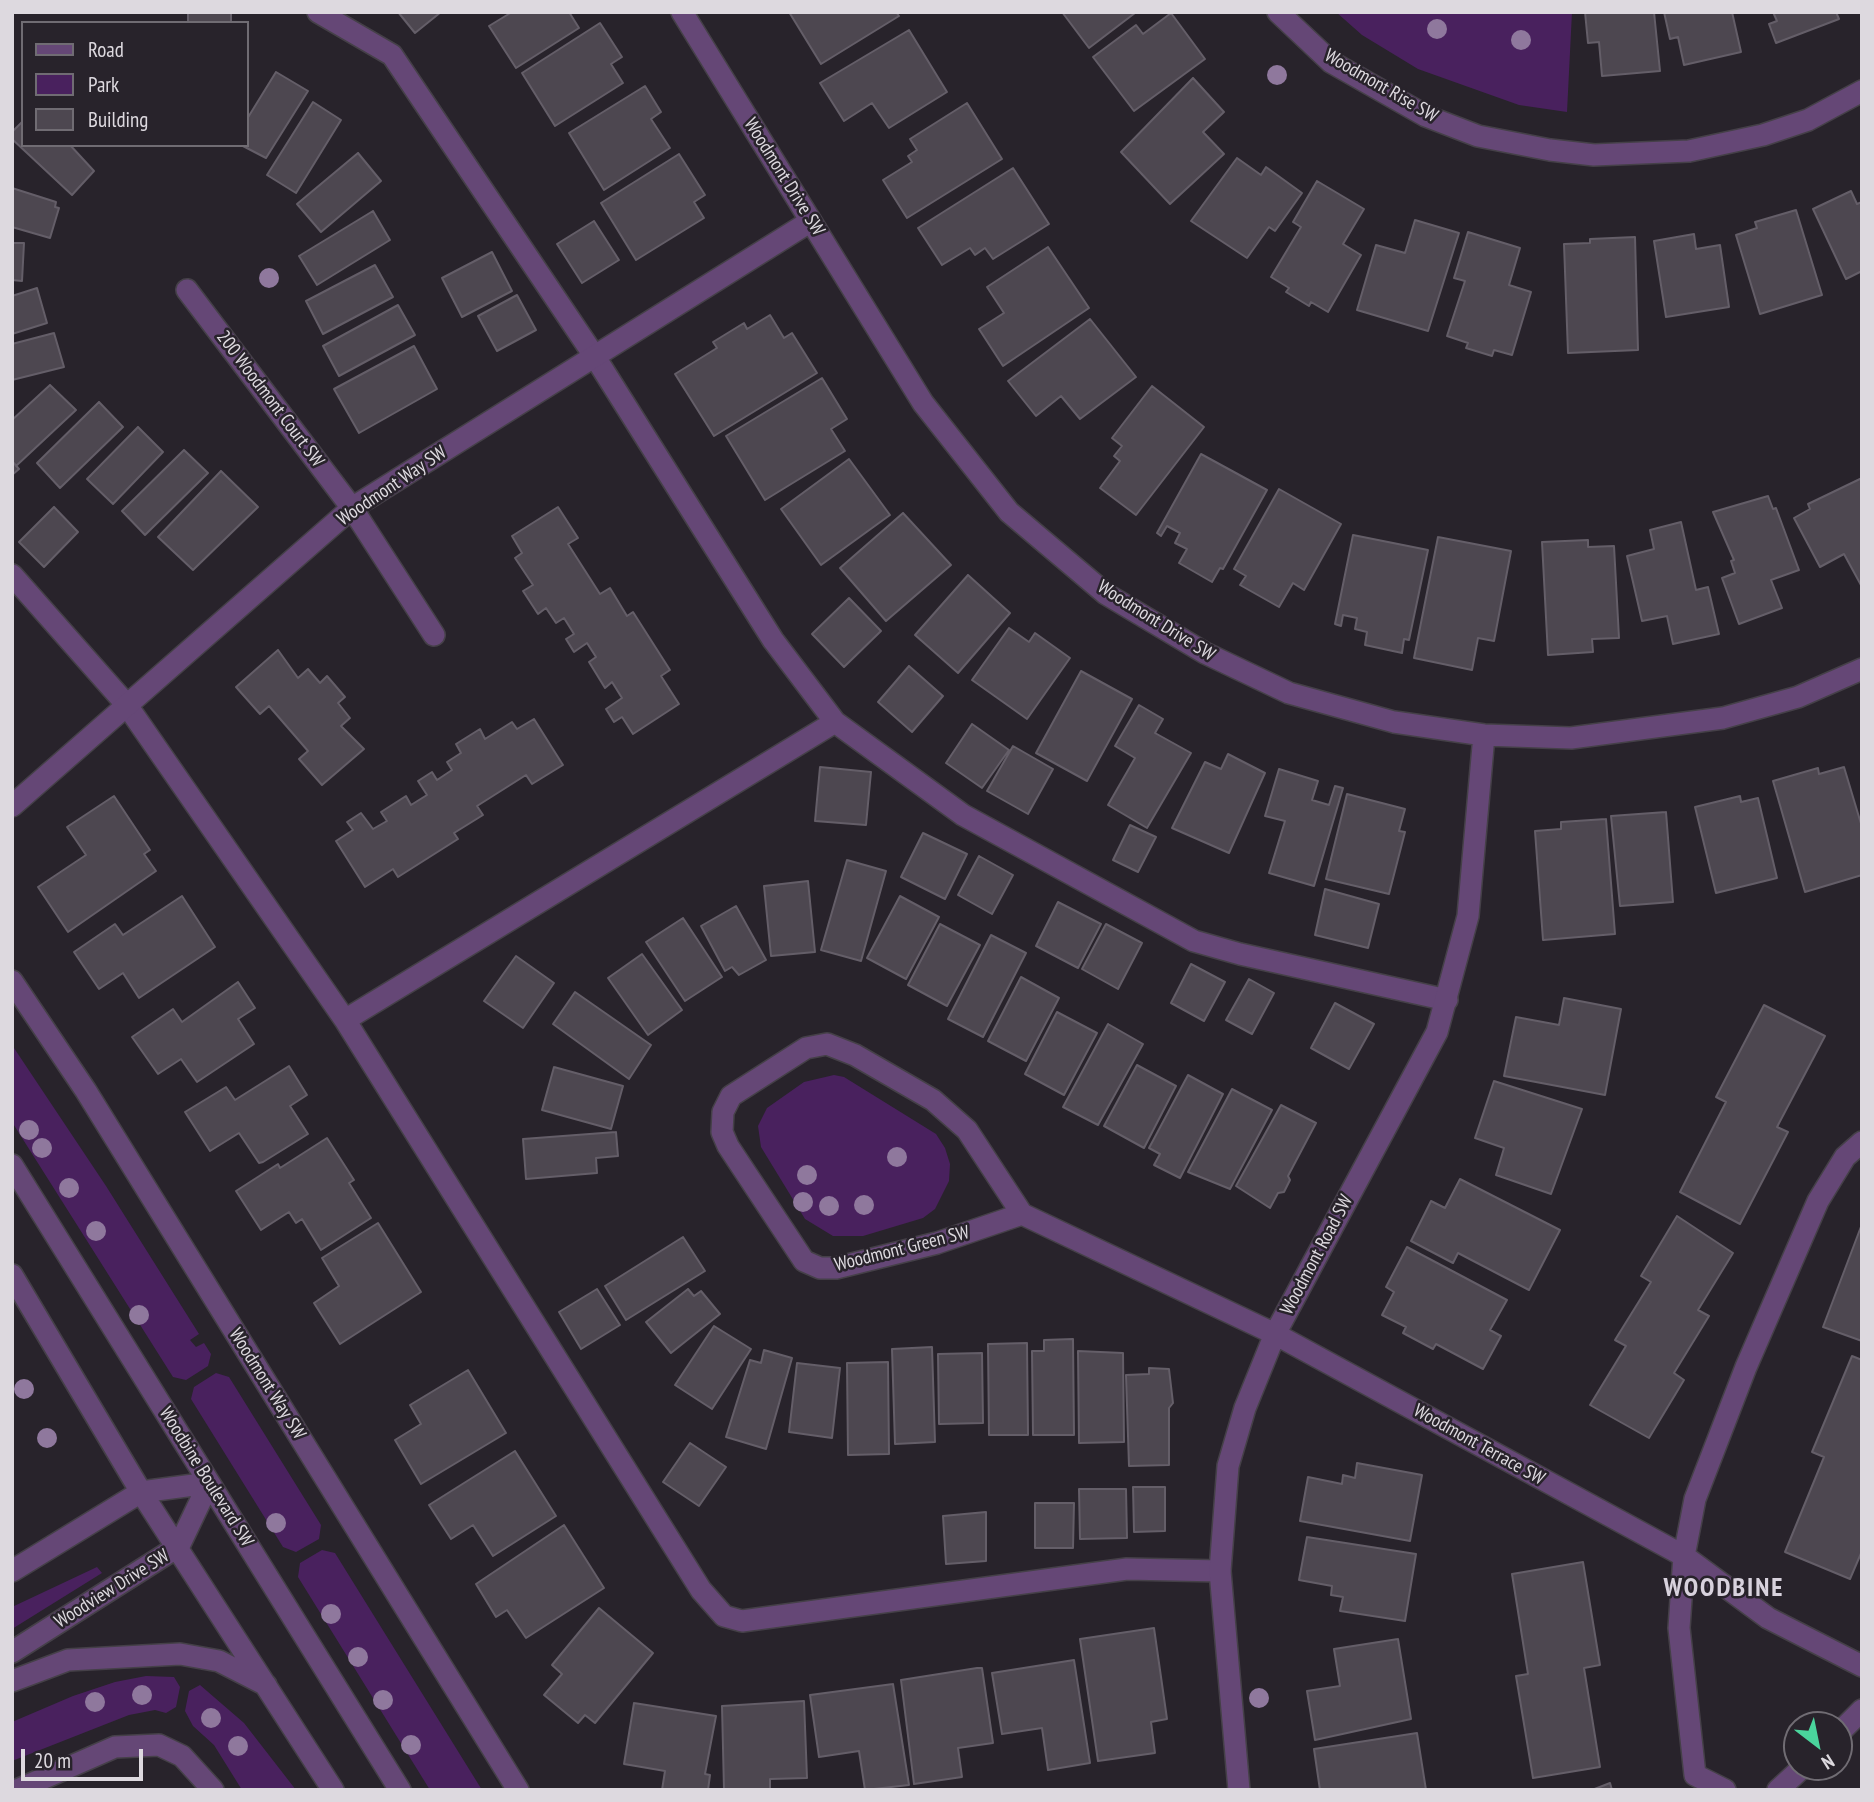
<!DOCTYPE html>
<style>
body{margin:0}
#map{position:relative;width:1874px;height:1802px;overflow:hidden;background:#28232b;font-family:"PT Sans Narrow",sans-serif}
canvas{display:block}
.frame{position:absolute;inset:0;border:14px solid #ddd9df;pointer-events:none}
.legend{position:absolute;left:21px;top:21px;width:228px;height:126px;box-sizing:border-box;background:#28232b;border:2px solid #706c73;margin:0;padding:9px 12px;list-style:none;font-size:21px;color:#ddd9df}
.legend li{display:flex;align-items:center;gap:14px;height:35px}
.legend b{width:35px;border:2px solid #706c73}
.north{position:absolute;left:1783px;top:1711px;width:70px;height:70px;box-sizing:border-box;background:#28232b;border:2px solid #706c73;border-radius:50%;rotate:148deg;font-size:19px;font-weight:700;line-height:28px;text-align:center;color:#ddd9df}
.north::after{content:'';display:block;margin:auto;width:24px;height:32px;background:#4ad49c;clip-path:polygon(50% 0,100% 100%,50% 72%,0 100%)}
.scale{position:absolute;left:21px;top:1749px;width:122px;height:32px;box-sizing:border-box;border:4px solid #ddd9df;border-top:0;padding-left:9px;font-size:21px;line-height:24px;white-space:nowrap;color:#ddd9df;-webkit-text-stroke:5px #28232b;paint-order:stroke}
</style>
<div id="map">
<canvas width="1874" height="1802"></canvas>
<div class="frame"></div>
<ul class="legend">
<li><b style="height:9px;background:#654776"></b>Road</li>
<li><b style="height:19px;background:#49215e"></b>Park</li>
<li><b style="height:19px;background:#4d4750"></b>Building</li>
</ul>
<div class="north">N</div>
<div class="scale">20 m</div>
</div>
<script>
const ctx = document.querySelector('canvas').getContext('2d');
ctx.lineJoin = 'round';
function fillPath(path, color) {
  ctx.fillStyle = color;
  ctx.fill(path, 'evenodd');
}
function poly(rows) {
  const path = new Path2D();
  for (const r of rows) {
    path.moveTo(r[0], r[1]);
    for (let i = 2; i < r.length; i += 2) path.lineTo(r[i], r[i + 1]);
  }
  return path;
}
function strokePath(path, color, width, dash) {
  ctx.strokeStyle = color;
  ctx.lineWidth = width;
  ctx.lineCap = dash ? 'butt' : 'round';
  ctx.setLineDash(dash || []);
  ctx.stroke(path);
}
function drawText(font, color, halo, rows, align = 'center') {
  ctx.font = font + ' "PT Sans Narrow",sans-serif';
  ctx.lineWidth = 5;
  ctx.setLineDash([]);
  ctx.textBaseline = 'middle';
  ctx.strokeStyle = halo;
  ctx.fillStyle = color;
  for (const [text, x, y, turn = 0] of rows) {
    ctx.save();
    ctx.translate(x, y);
    ctx.rotate((+turn || 0) * Math.PI / 180);
    ctx.textAlign = isNaN(turn) ? turn : align;
    if (halo) ctx.strokeText(text, 0, 0);
    ctx.fillText(text, 0, 0);
    ctx.restore();
  }
}
const green = poly([
 [1336,12,1572,12,1567,112,1519,105,1418,69,1362,35],
 [12,1045,106,1186,199,1334,190,1340,196,1347,204,1343,211,1354,208,1366,186,1380,173,1377,12,1122],
 [834,1075,844,1077,936,1134,945,1148,950,1164,949,1181,935,1209,923,1218,863,1236,833,1236,805,1219,761,1147,758,1126,767,1108,804,1082],
 [216,1373,229,1377,321,1525,319,1539,296,1552,283,1547,191,1399,194,1387],
 [322,1550,335,1553,482,1790,430,1790,298,1577,300,1563],
 [97,1567,102,1573,12,1629,12,1607],
 [146,1676,174,1677,180,1687,176,1707,166,1713,155,1710,129,1715,12,1761,12,1722,73,1696,115,1682],
 [200,1685,244,1723,296,1790,242,1790,214,1745,193,1726,185,1711,189,1691]
]);
const building = poly([
 [188,12,231,12,231,23,188,23,188,12],
 [398,12,441,12,415,33,398,12],
 [512,12,569,12,579,28,516,68,489,26,512,12],
 [789,12,896,12,899,16,821,64,789,12],
 [1062,12,1134,12,1135,13,1089,48,1062,12],
 [1585,12,1654,12,1660,71,1602,76,1599,42,1588,43,1585,12],
 [1664,12,1732,12,1741,52,1684,65,1678,37,1670,39,1664,12],
 [1773,12,1836,12,1839,19,1776,43,1769,24,1777,21,1773,12],
 [1171,13,1205,59,1134,111,1093,57,1136,25,1143,34,1171,13],
 [600,23,622,57,611,64,623,83,555,126,522,73,600,23],
 [909,30,947,92,889,128,872,103,844,121,820,83,909,30],
 [276,72,308,91,266,158,241,145,247,145,247,119,276,72],
 [1193,78,1224,112,1203,132,1224,154,1170,204,1121,152,1193,78],
 [645,86,661,112,651,119,670,148,604,190,569,133,645,86],
 [313,102,341,120,296,193,267,175,313,102],
 [967,103,1002,159,907,218,883,180,912,162,908,156,917,150,910,139,967,103],
 [23,121,23,145,70,145,94,171,72,195,12,139,12,132,23,121],
 [358,153,381,181,321,232,297,204,358,153],
 [679,154,705,195,694,202,704,218,636,260,601,203,679,154],
 [1237,158,1261,175,1266,167,1302,193,1275,231,1269,227,1247,258,1191,221,1237,158],
 [1013,168,1049,224,993,259,985,248,975,255,970,248,942,265,918,228,1013,168],
 [1317,181,1364,209,1343,244,1361,255,1328,312,1311,302,1309,306,1286,292,1289,288,1271,277,1301,227,1293,222,1317,181],
 [12,188,56,202,55,207,59,208,50,238,12,227,12,188],
 [1851,191,1857,204,1862,202,1862,271,1846,279,1813,209,1851,191],
 [1796,210,1822,295,1760,314,1736,235,1757,228,1755,222,1796,210],
 [373,211,390,240,317,285,299,256,373,211],
 [1415,220,1459,233,1428,331,1357,310,1376,245,1405,253,1415,220],
 [594,221,619,260,582,283,557,244,594,221],
 [1468,232,1520,248,1509,285,1531,292,1512,355,1494,350,1492,356,1466,348,1468,343,1447,336,1465,281,1454,278,1468,232],
 [1694,234,1696,249,1720,245,1729,307,1666,317,1654,241,1694,234],
 [1635,237,1638,350,1568,353,1564,244,1590,243,1590,239,1635,237],
 [12,243,24,243,22,281,12,280,12,243],
 [1048,247,1089,308,1003,366,979,329,1004,313,987,287,1048,247],
 [492,252,512,291,462,317,442,278,492,252],
 [375,265,393,297,323,334,306,301,375,265],
 [37,288,47,323,12,334,12,296,37,288],
 [517,295,536,330,497,351,478,316,517,295],
 [398,305,415,335,339,376,323,346,398,305],
 [770,315,784,338,792,333,817,373,714,436,675,374,717,348,713,342,744,323,747,329,770,315],
 [1090,319,1136,377,1080,419,1061,396,1036,416,1008,381,1090,319],
 [54,333,64,367,12,380,12,344,54,333],
 [414,346,437,389,359,433,334,389,414,346],
 [822,378,847,419,831,429,845,451,765,500,726,436,822,378],
 [50,385,76,410,16,466,12,461,12,420,50,385],
 [1152,386,1204,427,1136,515,1100,488,1120,461,1114,456,1122,446,1112,438,1152,386],
 [99,402,123,427,60,488,37,463,99,402],
 [138,427,163,452,113,504,87,479,138,427],
 [184,450,208,473,145,535,122,511,184,450],
 [1201,454,1267,490,1223,569,1220,568,1212,582,1179,563,1187,549,1175,543,1180,533,1167,526,1161,536,1157,533,1201,454],
 [849,459,890,515,821,565,781,509,849,459],
 [12,461,19,469,12,475,12,461],
 [221,471,258,507,193,570,158,537,221,471],
 [1862,478,1862,587,1844,554,1820,567,1794,518,1810,509,1808,504,1862,478],
 [1279,489,1341,524,1304,590,1293,583,1279,607,1240,585,1246,576,1234,569,1279,489],
 [1768,496,1773,509,1776,508,1799,570,1771,580,1782,608,1739,624,1722,578,1735,573,1731,561,1734,560,1713,512,1768,496],
 [54,507,78,532,44,567,19,542,54,507],
 [558,507,578,538,568,544,600,594,610,588,627,616,633,612,670,670,661,676,679,704,633,734,622,717,614,722,606,709,622,698,612,682,605,688,589,662,596,657,587,643,574,652,566,639,574,634,564,618,556,623,546,608,538,614,523,591,533,585,515,558,522,553,512,536,558,507],
 [903,513,951,565,886,621,840,568,903,513],
 [1681,522,1696,590,1708,587,1719,634,1673,644,1667,616,1642,621,1627,556,1654,549,1650,530,1681,522],
 [1353,535,1428,550,1409,640,1404,639,1402,653,1365,645,1367,632,1355,629,1357,618,1343,615,1341,626,1335,624,1353,535],
 [1438,537,1511,551,1494,641,1478,638,1472,670,1414,658,1438,537],
 [1588,540,1588,547,1614,546,1619,638,1592,639,1593,652,1548,655,1542,542,1588,540],
 [968,575,1010,613,958,673,915,635,968,575],
 [849,598,881,631,844,667,812,634,849,598],
 [1009,628,1029,642,1035,633,1070,658,1027,719,972,680,1009,628],
 [278,650,298,678,308,669,320,683,327,676,345,697,338,703,350,718,341,726,364,749,322,785,299,759,308,751,269,706,260,714,236,687,278,650],
 [909,666,943,696,912,732,878,702,909,666],
 [1081,671,1132,699,1087,781,1036,753,1081,671],
 [1139,705,1163,719,1155,733,1191,753,1147,828,1108,805,1135,758,1115,746,1139,705],
 [534,719,563,765,532,784,526,775,477,806,483,815,454,833,458,839,398,877,393,869,365,887,336,841,353,830,347,822,361,813,373,829,387,821,381,812,406,796,411,805,427,795,418,781,432,772,437,780,452,770,447,762,461,753,456,744,480,729,485,739,512,722,517,729,534,719],
 [972,724,1009,750,982,788,946,763,972,724],
 [1013,746,1053,769,1028,814,987,791,1013,746],
 [1228,754,1265,773,1229,853,1172,828,1205,762,1221,769,1228,754],
 [820,767,871,772,866,825,815,821,820,767],
 [1844,767,1862,827,1862,875,1805,892,1773,781,1818,768,1819,774,1844,767],
 [1279,769,1318,781,1312,800,1329,805,1335,786,1343,788,1314,886,1269,873,1285,821,1265,816,1279,769],
 [1347,794,1405,809,1399,831,1405,832,1389,894,1326,879,1347,794],
 [114,796,150,850,144,854,156,871,68,932,38,887,86,855,67,827,114,796],
 [1740,796,1741,802,1758,798,1777,878,1716,893,1695,807,1740,796],
 [1666,812,1673,902,1620,906,1611,816,1666,812],
 [1606,819,1615,934,1543,940,1535,831,1561,829,1561,822,1606,819],
 [1130,825,1156,837,1138,872,1113,860,1130,825],
 [923,833,967,854,945,899,901,877,923,833],
 [979,856,1013,875,992,914,958,895,979,856],
 [847,860,886,871,861,961,821,950,847,860],
 [808,881,815,952,771,956,764,886,808,881],
 [1325,889,1379,904,1368,948,1315,935,1325,889],
 [182,896,215,947,139,998,123,973,99,989,74,952,115,924,123,935,182,896],
 [900,896,939,917,906,979,867,958,900,896],
 [1058,902,1101,924,1078,968,1036,946,1058,902],
 [736,906,766,960,739,975,732,967,725,971,701,926,736,906],
 [683,918,722,977,685,1001,646,942,683,918],
 [940,924,980,945,947,1006,908,985,940,924],
 [1106,924,1142,943,1118,989,1082,969,1106,924],
 [991,935,1026,953,983,1037,948,1019,991,935],
 [642,954,682,1010,648,1035,608,978,642,954],
 [516,956,554,983,523,1028,484,1001,516,956],
 [1191,964,1225,982,1204,1021,1171,1003,1191,964],
 [1021,977,1059,998,1026,1061,988,1041,1021,977],
 [1249,979,1274,993,1252,1034,1226,1020,1249,979],
 [238,982,255,1008,238,1019,254,1044,197,1082,181,1059,158,1074,132,1037,173,1009,182,1022,238,982],
 [575,992,651,1045,629,1079,553,1024,575,992],
 [1564,998,1621,1009,1605,1095,1504,1076,1516,1017,1559,1025,1564,998],
 [1335,1003,1374,1024,1349,1069,1311,1048,1335,1003],
 [1764,1005,1825,1036,1777,1127,1788,1132,1740,1224,1680,1192,1726,1102,1716,1097,1764,1005],
 [1057,1012,1097,1033,1064,1095,1025,1074,1057,1012],
 [1108,1024,1143,1044,1098,1125,1063,1107,1108,1024],
 [1137,1065,1176,1086,1144,1148,1104,1126,1137,1065],
 [289,1066,307,1095,290,1106,308,1134,263,1162,259,1163,239,1133,210,1151,185,1112,226,1087,235,1100,289,1066],
 [554,1067,623,1086,611,1129,542,1110,554,1067],
 [1188,1075,1223,1094,1180,1178,1154,1165,1160,1154,1149,1148,1188,1075],
 [1494,1081,1582,1109,1551,1194,1496,1175,1504,1148,1475,1138,1494,1081],
 [1232,1089,1272,1110,1230,1189,1188,1172,1232,1089],
 [1281,1105,1316,1123,1288,1176,1290,1180,1284,1192,1278,1193,1270,1208,1236,1186,1281,1105],
 [616,1132,618,1156,596,1158,597,1173,526,1179,523,1139,616,1132],
 [327,1138,354,1180,349,1183,371,1218,321,1250,302,1219,296,1223,289,1212,261,1230,236,1191,278,1164,280,1168,327,1138],
 [1460,1179,1560,1230,1529,1290,1458,1253,1453,1263,1411,1241,1431,1201,1445,1208,1460,1179],
 [1677,1216,1733,1253,1698,1310,1709,1316,1674,1373,1684,1380,1649,1438,1590,1405,1626,1346,1615,1340,1651,1282,1641,1276,1677,1216],
 [378,1223,421,1292,340,1344,314,1303,339,1286,322,1258,378,1223],
 [1862,1224,1862,1341,1823,1327,1862,1224],
 [683,1237,705,1271,626,1320,605,1286,683,1237],
 [1407,1247,1507,1300,1490,1330,1501,1336,1483,1369,1436,1344,1433,1349,1403,1333,1406,1327,1382,1315,1394,1292,1386,1287,1407,1247],
 [597,1289,620,1325,581,1349,559,1312,597,1289],
 [688,1289,694,1296,701,1291,720,1314,671,1353,646,1322,688,1289],
 [714,1326,751,1349,712,1409,675,1385,714,1326],
 [1073,1339,1074,1435,1033,1435,1032,1351,1044,1351,1044,1340,1073,1339],
 [1027,1343,1028,1435,989,1435,988,1344,1027,1343],
 [932,1347,935,1442,895,1444,892,1349,932,1347],
 [764,1350,792,1358,766,1449,726,1437,750,1360,761,1363,764,1350],
 [1078,1351,1123,1353,1124,1442,1079,1443,1078,1351],
 [982,1353,983,1423,939,1424,938,1354,982,1353],
 [1852,1356,1862,1360,1862,1551,1850,1579,1785,1552,1824,1457,1812,1452,1852,1356],
 [888,1362,889,1454,848,1455,847,1363,888,1362],
 [797,1363,840,1368,832,1438,789,1432,797,1363],
 [1149,1368,1169,1369,1173,1403,1169,1408,1169,1465,1129,1466,1126,1375,1149,1374,1149,1368],
 [468,1370,506,1433,421,1484,395,1440,421,1424,410,1405,468,1370],
 [690,1443,726,1467,699,1506,663,1482,690,1443],
 [515,1451,556,1516,493,1556,473,1525,451,1539,429,1505,515,1451],
 [1357,1463,1422,1475,1410,1541,1300,1521,1308,1477,1342,1484,1343,1475,1355,1478,1357,1463],
 [1133,1487,1165,1487,1165,1531,1134,1532,1133,1487],
 [1079,1489,1126,1489,1127,1538,1080,1539,1079,1489],
 [1035,1503,1074,1503,1073,1548,1035,1548,1035,1503],
 [986,1512,986,1561,946,1564,943,1516,986,1512],
 [564,1525,604,1588,526,1638,507,1610,496,1617,476,1584,564,1525],
 [1307,1537,1416,1554,1405,1621,1340,1611,1343,1597,1331,1595,1332,1586,1299,1580,1307,1537],
 [1583,1562,1600,1665,1584,1668,1600,1767,1533,1778,1516,1676,1528,1674,1512,1574,1583,1562],
 [599,1608,653,1653,595,1723,585,1715,578,1723,544,1695,562,1674,552,1665,599,1608],
 [1154,1628,1167,1719,1151,1722,1155,1753,1098,1761,1080,1639,1154,1628],
 [1398,1639,1411,1719,1315,1740,1307,1691,1340,1686,1334,1649,1398,1639],
 [1074,1660,1090,1763,1048,1770,1042,1728,1002,1734,992,1673,1074,1660],
 [977,1668,982,1668,993,1743,958,1748,962,1777,914,1784,901,1680,977,1668],
 [893,1684,909,1785,865,1790,859,1751,819,1757,810,1695,893,1684],
 [804,1701,807,1778,770,1779,770,1790,724,1790,722,1706,804,1701],
 [634,1703,716,1716,705,1774,710,1775,708,1790,662,1790,665,1771,624,1764,634,1703],
 [1417,1733,1426,1790,1320,1790,1314,1749,1417,1733],
 [1610,1783,1612,1790,1592,1790,1610,1783]
]);
const service = poly([
 [318,12,392,55,595,357,773,640,835,722,963,815,1194,941,1240,954,1447,1000],
 [12,575,126,704,345,1020,701,1590,724,1616,742,1621,1127,1569,1220,1571],
 [345,1020,835,722]
]);
const minor = poly([
 [682,12,923,403,1009,512,1106,594,1205,653,1289,693,1394,722,1484,735,1571,738,1723,718,1798,697,1862,669],
 [1278,12,1331,62,1426,116,1478,136,1550,150,1594,155,1689,151,1763,135,1808,120,1862,91],
 [187,290,352,508,434,635],
 [12,806,352,508,811,221],
 [12,981,86,1091,518,1790],
 [1022,1214,967,1130,933,1100,855,1055,827,1044,806,1048,731,1096,723,1112,722,1132,728,1146,804,1261,820,1268,836,1268,937,1243,1022,1214,1275,1334,1684,1556,1695,1499,1746,1367,1818,1201,1845,1157,1862,1142],
 [1684,1556,1679,1628,1695,1775,1725,1790],
 [1684,1556,1768,1618,1862,1666],
 [1839,1733,1862,1710],
 [17,1790,115,1747,159,1745,182,1756,213,1790],
 [1239,1790,1220,1571,1228,1466,1245,1408,1275,1334,1437,1032,1468,916,1484,735],
 [1778,1790,1803,1767]
]);
const tertiary = poly([
 [12,1165,400,1790],
 [12,1275,141,1492,333,1790],
 [12,1571,141,1492,209,1483],
 [12,1652,179,1546,209,1483],
 [12,1681,68,1660,180,1654,219,1661,266,1685]
]);
const trees = [
 [1437,29],
 [1521,40],
 [1277,75],
 [269,278],
 [29,1130],
 [42,1148],
 [897,1157],
 [807,1175],
 [69,1188],
 [803,1202],
 [864,1205],
 [829,1206],
 [96,1231],
 [139,1315],
 [24,1389],
 [47,1438],
 [276,1523],
 [331,1614],
 [358,1657],
 [142,1695],
 [1259,1698],
 [383,1700],
 [95,1702],
 [211,1718],
 [411,1745],
 [238,1746]
];
const streetNames = [
 ["Woodmont Rise SW",1381,86,30],
 ["Woodmont Drive SW",784,177,58],
 ["200 Woodmont Court SW",270,399,53],
 ["Woodmont Way SW",392,486,-34],
 ["Woodmont Drive SW",1156,621,32],
 ["Woodmont Green SW",902,1249,-14],
 ["Woodmont Road SW",1317,1255,-62],
 ["Woodmont Way SW",267,1384,58],
 ["Woodmont Terrace SW",1479,1445,29],
 ["Woodbine Boulevard SW",206,1477,58],
 ["Woodview Drive SW",112,1589,-32]
];
const districtNames = [
 ["WOODBINE",1724,1589]
];
fillPath(green, '#49215e');
fillPath(building, '#4d4750');
strokePath(building, '#645e68', 2);
strokePath(service, '#454048', 24);
strokePath(minor, '#454048', 24);
strokePath(tertiary, '#454048', 24);
strokePath(service, '#654776', 21);
strokePath(minor, '#654776', 21);
strokePath(tertiary, '#654776', 21);
ctx.fillStyle = '#8f789d';
for (const [x, y] of trees) {
  ctx.beginPath();
  ctx.arc(x, y, 10, 0, 2 * Math.PI);
  ctx.fill();
}
drawText('19px', '#ddd9df', '#28232b', streetNames);
ctx.letterSpacing = '2px';
drawText('bold 26px', '#d8d2dd', '#28232b', districtNames);
ctx.letterSpacing = '0px';
</script>
